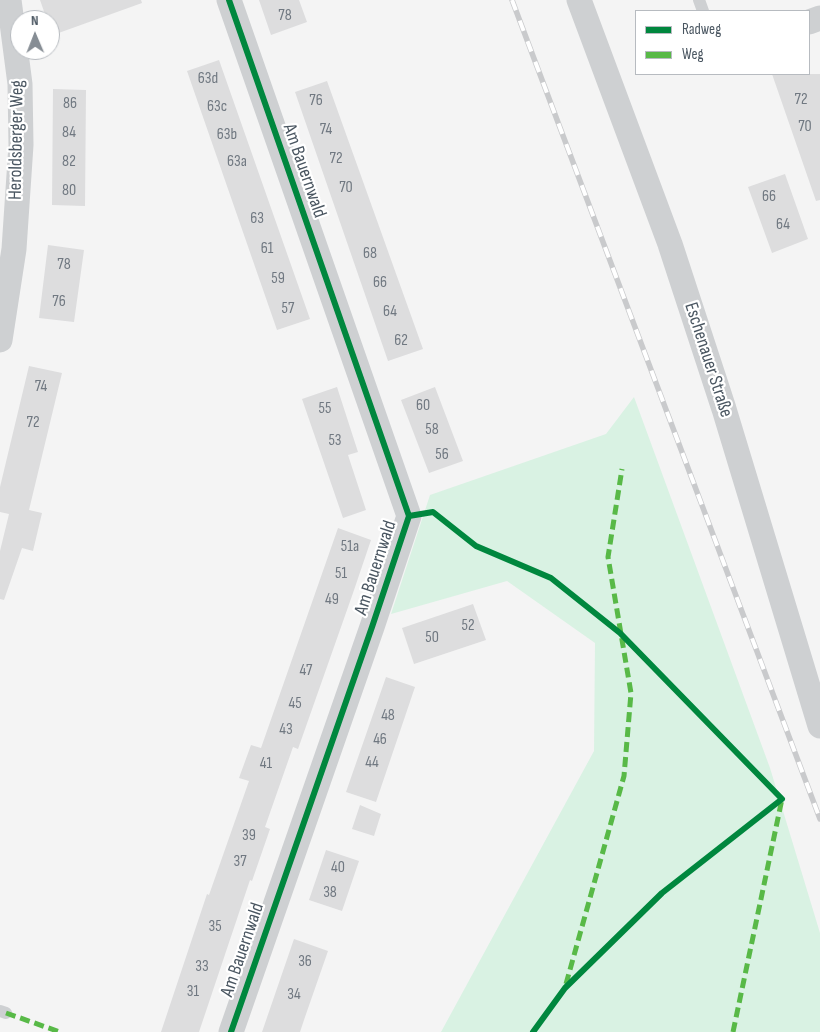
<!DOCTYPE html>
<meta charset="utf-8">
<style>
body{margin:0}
#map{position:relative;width:820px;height:1032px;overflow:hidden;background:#f4f4f4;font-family:"Sofia Sans Condensed",sans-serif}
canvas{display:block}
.legend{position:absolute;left:635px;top:10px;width:175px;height:65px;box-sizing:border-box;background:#fff;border:1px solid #b7bbc0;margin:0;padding:6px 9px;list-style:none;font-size:15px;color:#4a5661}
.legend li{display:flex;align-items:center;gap:10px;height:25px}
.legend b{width:25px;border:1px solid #b7bbc0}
.north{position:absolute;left:10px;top:10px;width:50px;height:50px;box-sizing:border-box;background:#fff;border:1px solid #b7bbc0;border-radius:50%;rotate:359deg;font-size:14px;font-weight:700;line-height:20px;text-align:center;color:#4a5661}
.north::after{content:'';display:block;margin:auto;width:18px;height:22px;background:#868d94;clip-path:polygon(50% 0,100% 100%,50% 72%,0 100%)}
</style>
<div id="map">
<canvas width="820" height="1032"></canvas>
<ul class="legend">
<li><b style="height:6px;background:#00873e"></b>Radweg</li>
<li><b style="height:6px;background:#58b947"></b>Weg</li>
</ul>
<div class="north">N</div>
</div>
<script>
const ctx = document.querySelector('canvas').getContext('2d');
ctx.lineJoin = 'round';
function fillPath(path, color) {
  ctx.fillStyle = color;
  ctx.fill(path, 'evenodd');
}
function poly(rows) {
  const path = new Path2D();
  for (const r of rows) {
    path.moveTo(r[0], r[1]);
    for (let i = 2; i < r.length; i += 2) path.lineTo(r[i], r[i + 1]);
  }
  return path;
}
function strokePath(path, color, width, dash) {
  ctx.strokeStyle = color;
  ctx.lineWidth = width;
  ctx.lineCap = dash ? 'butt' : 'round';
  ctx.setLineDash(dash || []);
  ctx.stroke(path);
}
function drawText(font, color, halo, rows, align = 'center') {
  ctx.font = font + ' "Sofia Sans Condensed",sans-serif';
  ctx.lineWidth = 4.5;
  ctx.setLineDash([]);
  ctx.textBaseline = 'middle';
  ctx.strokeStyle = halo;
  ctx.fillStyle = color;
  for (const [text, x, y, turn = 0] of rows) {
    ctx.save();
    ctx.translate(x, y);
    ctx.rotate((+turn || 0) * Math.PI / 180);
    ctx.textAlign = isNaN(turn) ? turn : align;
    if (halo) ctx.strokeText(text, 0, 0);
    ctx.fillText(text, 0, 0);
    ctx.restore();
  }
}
const green = poly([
 [634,397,770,768,820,933,820,1032,441,1032,594,751,595,643,507,581,391,614,430,495,606,434]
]);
const building = poly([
 [40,0,141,0,142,3,53,35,50,27,50,20,47,20],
 [259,0,299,0,307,22,271,35],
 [219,60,310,319,277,330,187,71],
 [772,74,820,74,820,200,816,201],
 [327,81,423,349,388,361,295,92],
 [53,89,86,90,85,206,52,205],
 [785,174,808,239,772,253,748,187],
 [48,245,84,250,74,322,39,318],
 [29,366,62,373,29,510,42,513,33,551,22,548,4,600,0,599,0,551,9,514,0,512,0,487],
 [337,387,358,452,348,455,366,510,343,518,302,399],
 [435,387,463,461,429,473,401,400],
 [338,528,371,540,353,593,298,749,293,747,265,827,270,829,252,881,250,880,199,1032,161,1032,207,894,209,895,249,781,239,778,251,745,261,748],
 [473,604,486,640,414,664,402,628],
 [386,677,415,687,376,802,346,792],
 [360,805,381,814,374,836,352,829],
 [326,850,359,861,342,911,309,900],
 [294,939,328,951,305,1017,300,1032,262,1032]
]);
const lane = poly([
 [699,0,703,11],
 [0,1011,6,1013]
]);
const street = poly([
 [229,0,409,516,372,627,231,1032],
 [579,0,670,244,724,409,820,726],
 [809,22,820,18],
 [0,340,14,249,21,145,20,84,9,0]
]);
const rail = poly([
 [512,0,820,819]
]);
const quiet = poly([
 [566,984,624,776,631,693,608,557,622,469],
 [6,1013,60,1032],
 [733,1032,782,799]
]);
const cycleway = poly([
 [229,0,409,516,372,627,231,1032],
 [409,516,433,512,476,546,551,578,620,633,782,799,662,893,565,988,533,1032]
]);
const numberNames = [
 ["78",285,16],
 ["63d",208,79],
 ["72",801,100],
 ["76",316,101],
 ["86",70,104],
 ["63c",217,107],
 ["70",805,127],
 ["74",326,130],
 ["84",69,133],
 ["63b",227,135],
 ["72",336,159],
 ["82",69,162],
 ["63a",237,162],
 ["70",346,188],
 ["80",69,191],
 ["66",769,197],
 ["63",257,219],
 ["64",783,225],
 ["61",267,249],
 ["68",370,254],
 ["78",64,265],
 ["59",278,279],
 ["66",380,283],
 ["76",59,302],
 ["57",288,309],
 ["64",390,312],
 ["62",401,341],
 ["74",41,387],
 ["60",423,406],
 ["55",325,409],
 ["72",33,423],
 ["58",432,430],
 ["53",335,441],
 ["56",442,455],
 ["51a",350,547],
 ["51",341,574],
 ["49",332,600],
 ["52",468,626],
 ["50",432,638],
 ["47",306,671],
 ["45",295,704],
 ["48",388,716],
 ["43",286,730],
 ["46",380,740],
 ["44",372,763],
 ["41",266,764],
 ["39",249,836],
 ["37",240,862],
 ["40",338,868],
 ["38",330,893],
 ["35",215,927],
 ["36",305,962],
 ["33",202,967],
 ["31",193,992],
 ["34",294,995]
];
const streetNames = [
 ["Heroldsberger Weg",17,140,-89],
 ["Am Bauernwald",304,171,71],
 ["Eschenauer Straße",708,360,72],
 ["Am Bauernwald",376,568,-72],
 ["Am Bauernwald",243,950,-71]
];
fillPath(green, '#d9f2e3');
fillPath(building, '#ddddde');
strokePath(lane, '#ced0d2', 12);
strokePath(street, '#ced0d2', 25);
strokePath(rail, '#c9cacc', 5.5);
strokePath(rail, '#fff', 4, [11]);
strokePath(quiet, '#58b947', 5, [10, 5]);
strokePath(cycleway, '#00873e', 6);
drawText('16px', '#707881', null, numberNames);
drawText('19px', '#4a5661', '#fff', streetNames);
</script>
